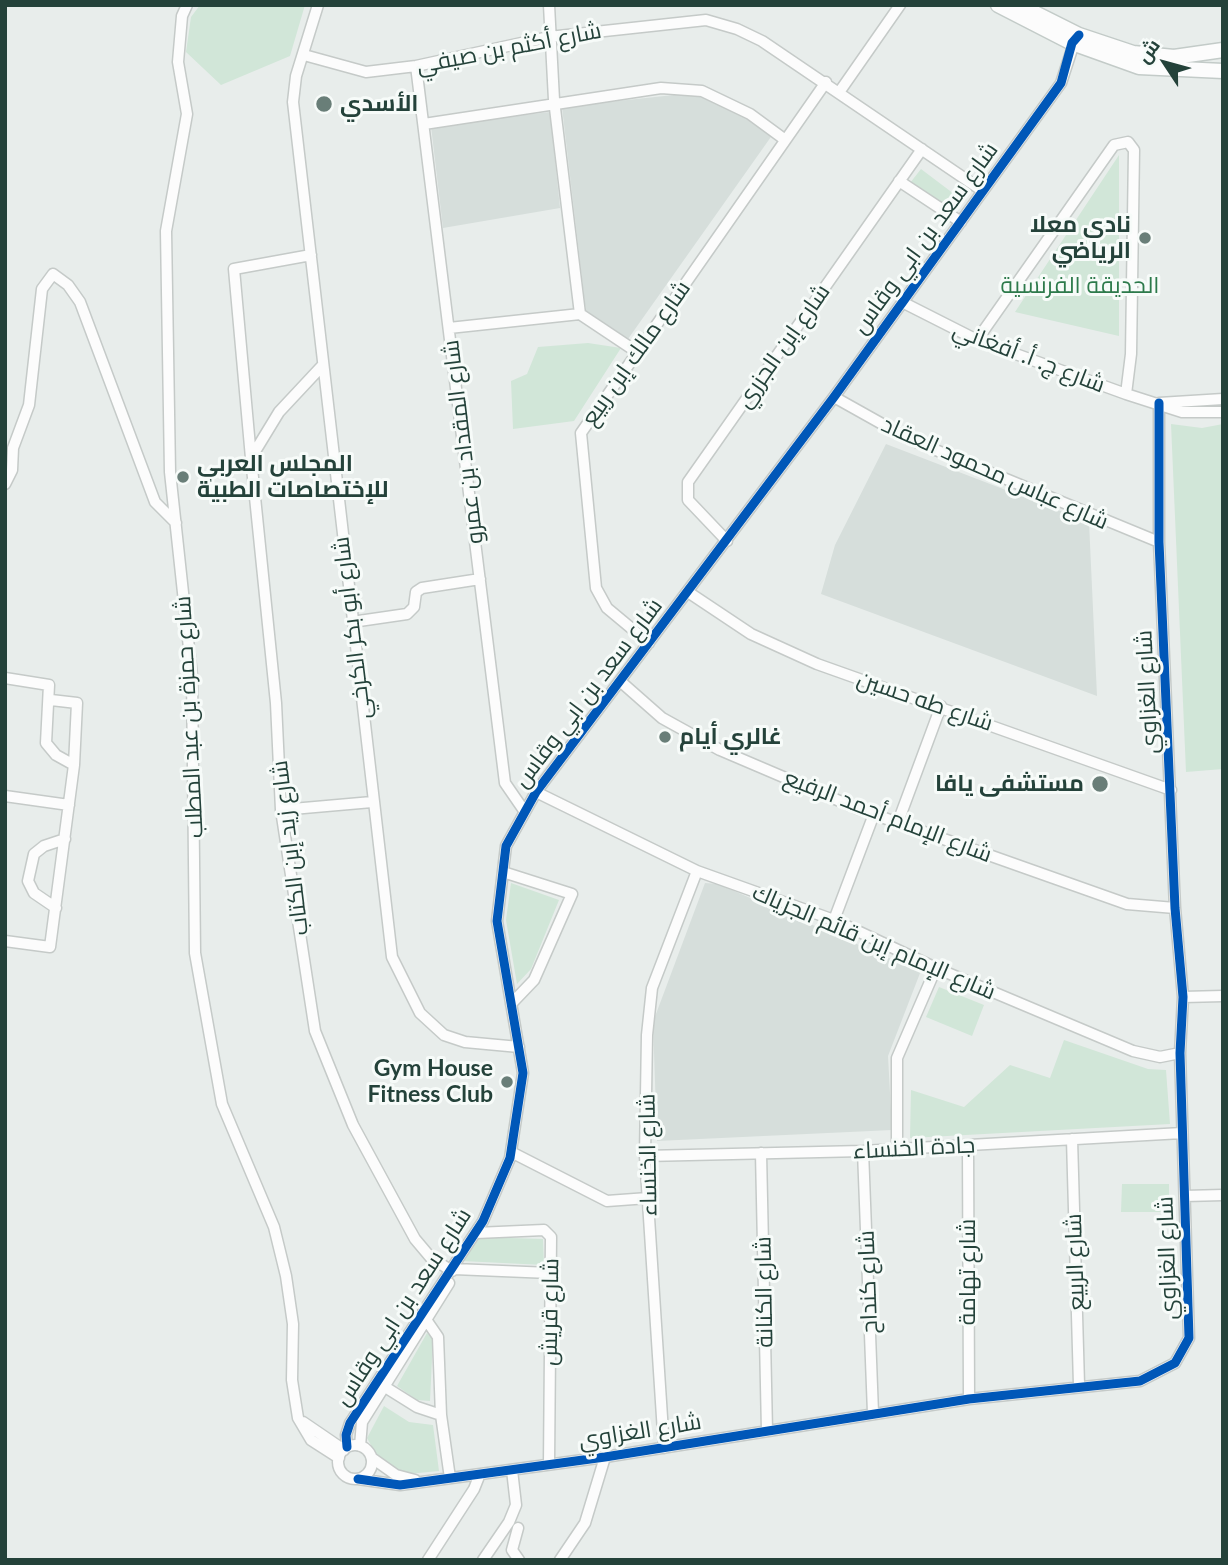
<!DOCTYPE html>
<meta charset="utf-8">
<style>
body{margin:0}
#map{position:relative;width:1228px;height:1565px;overflow:hidden;background:#e8edeb;font-family:Lato,Cairo,sans-serif}
canvas{display:block}
.frame{position:absolute;inset:0;border:7px solid #24423a;pointer-events:none}
.north{position:absolute;left:1130px;top:28px;width:70px;height:70px;-webkit-text-stroke:5px #f7fbf9;paint-order:stroke;rotate:306deg;font-size:19px;font-weight:700;line-height:28px;text-align:center;color:#24423a}
.north::after{content:'';display:block;margin:auto;width:24px;height:32px;background:#24423a;clip-path:polygon(50% 0,100% 100%,50% 72%,0 100%)}
</style>
<div id="map">
<canvas width="1228" height="1565"></canvas>
<div class="frame"></div>
<div class="north">ش</div>
</div>
<script>
const ctx = document.querySelector('canvas').getContext('2d');
ctx.lineJoin = 'round';
function fillPath(path, color) {
  ctx.fillStyle = color;
  ctx.fill(path, 'evenodd');
}
function poly(rows) {
  const path = new Path2D();
  for (const r of rows) {
    if (r.length === 3) {
      path.moveTo(r[0] + r[2], r[1]);
      path.arc(r[0], r[1], r[2], 0, 2 * Math.PI);
      continue;
    }
    path.moveTo(r[0], r[1]);
    for (let i = 2; i < r.length; i += 2) path.lineTo(r[i], r[i + 1]);
  }
  return path;
}
function strokePath(path, color, width, dash) {
  ctx.strokeStyle = color;
  ctx.lineWidth = width;
  ctx.lineCap = dash ? 'butt' : 'round';
  ctx.setLineDash(dash || []);
  ctx.stroke(path);
}
function drawText(font, color, halo, rows, align = 'center') {
  ctx.font = font + ' Lato,Cairo,sans-serif';
  ctx.lineWidth = 6;
  ctx.setLineDash([]);
  ctx.textBaseline = 'middle';
  ctx.strokeStyle = halo;
  ctx.fillStyle = color;
  for (const [text, x, y, turn = 0] of rows) {
    ctx.save();
    ctx.translate(x, y);
    ctx.rotate((+turn || 0) * Math.PI / 180);
    ctx.textAlign = isNaN(turn) ? turn : align;
    if (halo) ctx.strokeText(text, 0, 0);
    ctx.fillText(text, 0, 0);
    ctx.restore();
  }
}
const built = poly([
 [683,94,716,98,773,134,628,339,586,313,562,107],
 [550,112,560,208,443,228,431,126],
 [886,444,1089,522,1097,696,821,594,835,545],
 [705,883,718,884,889,958,922,968,888,1056,892,1130,657,1141,653,1022]
]);
const green = poly([
 [200,5,305,5,290,56,221,85,186,52,191,17],
 [1119,155,1119,336,1015,312],
 [921,169,962,200,953,213,910,183],
 [588,343,621,348,574,421,513,429,511,381,527,374,538,347],
 [1171,424,1202,428,1223,424,1223,769,1186,772],
 [511,883,559,900,531,969,517,984,506,920],
 [939,987,984,1005,972,1036,926,1017],
 [1064,1040,1148,1069,1166,1070,1170,1124,910,1138,911,1090,964,1107,1010,1065,1050,1078],
 [1122,1184,1169,1184,1169,1212,1121,1212],
 [478,1237,543,1239,544,1265,462,1261],
 [427,1333,433,1338,430,1401,417,1400,397,1386],
 [384,1406,409,1422,433,1425,439,1471,408,1474,380,1461,367,1438]
]);
const street = poly([
 [187,5,182,16,178,62,187,114,166,231,170,472,192,676,195,953,222,1104,274,1227,286,1276,293,1324,292,1380,298,1418,311,1440,339,1458],
 [318,5,296,76,293,102,392,957,420,1013,444,1035,465,1042,519,1047],
 [549,5,554,100,580,314],
 [304,55,366,72,416,66,549,37,706,20,737,29,762,41,983,191],
 [416,66,505,783,525,812],
 [840,91,900,5],
 [424,124,661,88,702,91,750,114,784,139],
 [899,181,961,222],
 [902,302,977,340,1126,394,1182,412,1223,412],
 [449,328,580,314,637,352],
 [977,340,1114,145,1128,142,1134,150,1131,354,1126,394],
 [322,366,279,412,251,458,276,703,281,810,315,1031,353,1125,415,1239,431,1258,452,1271],
 [834,397,909,439,1159,542],
 [1159,403,1223,399],
 [251,458,234,269,311,255],
 [5,484,12,470,13,448,29,405,42,289,53,274,68,285,80,302,155,502,176,523],
 [727,541,688,500,688,482,922,149],
 [688,592,751,634,817,664,1171,790],
 [352,622,407,614,414,607,416,592,422,588,480,579],
 [649,643,607,608,596,588,581,433,826,82],
 [5,678,49,685,46,743,56,755,74,765],
 [620,681,662,718,720,750,856,808,1127,904,1175,908],
 [536,792,697,871,834,920,936,968,1133,1051,1160,1057,1180,1053],
 [5,796,69,805],
 [281,810,372,802],
 [898,822,941,706],
 [503,872,572,894,534,980,511,1004],
 [56,908,34,893,28,881,34,854,44,846,65,839],
 [834,920,874,814],
 [5,941,50,947,74,765,77,703,51,700],
 [1183,997,1223,996],
 [1072,1139,1079,1385],
 [968,1145,969,1399],
 [897,1149,897,1058,936,968],
 [863,1151,873,1413],
 [511,1152,607,1201,648,1198],
 [761,1153,767,1431],
 [645,1156,863,1151,1182,1133],
 [1185,1196,1223,1195],
 [476,1233,544,1230,551,1237,549,1464],
 [454,1269,550,1273],
 [427,1321,438,1337,441,1415,450,1478],
 [385,1387,417,1407,441,1415],
 [303,1422,344,1450],
 [355,1462,17],
 [360,1446,362,1422,449,1283],
 [347,1447,346,1435,350,1423,483,1221,510,1158,523,1073,497,921,506,846,536,792,834,397,1061,83,1075,40],
 [664,1448,645,1156,647,1035,652,988,697,871],
 [372,1458,396,1475,415,1480],
 [358,1479,400,1485,605,1457,969,1399,1140,1381,1175,1363,1189,1338,1180,1053,1183,997,1175,908,1159,542,1159,403],
 [518,1528,512,1550,519,1560],
 [428,1560,474,1489,480,1474],
 [483,1560,509,1522,516,1505,512,1470],
 [560,1560,585,1523,605,1457]
]);
const secondary = poly([
 [998,5,1072,43,1139,67,1223,71],
 [1019,5,1079,35,1133,53,1174,57,1223,50]
]);
const cycleway = poly([
 [347,1447,346,1435,350,1423,483,1221,510,1158,523,1073,497,921,506,846,536,792,834,397,1061,83,1072,43,1079,35],
 [358,1479,400,1485,605,1457,969,1399,1140,1381,1175,1363,1189,1338,1180,1053,1183,997,1175,908,1159,542,1159,403]
]);
const markers = [
 [324,104,9,"#697e78"],
 [1145,238,7,"#697e78"],
 [183,477,7,"#697e78"],
 [665,737,7,"#697e78"],
 [1100,784,9,"#697e78"],
 [507,1082,7,"#697e78"]
];
const streetNames = [
 ["شارع أكثم بن صيفي",509,48,-11],
 ["شارع سعد بن ابي وقاس",925,238,-54],
 ["شارع إبن الجزري",783,346,-55],
 ["شارع مالك إبن ربيع",636,353,-55],
 ["شارع ج. أ. أفغاني",1029,357,21],
 ["شارع المقداد بن عمرو",463,442,-97],
 ["شارع عباس محمود العقاد",995,473,24],
 ["شارع أبو بكر الكرخي",352,628,-97],
 ["شارع الغزاوي",1147,692,-93],
 ["شارع سعد بن ابي وقاس",588,693,-53],
 ["شارع طه حسين",925,701,19],
 ["شارع حمزة بن عبد المطلب",189,717,-93],
 ["شارع الإمام أحمد الرفيع",888,816,21],
 ["شارع زيد إبن الكتاب",290,848,-97],
 ["شارع الإمام إبن قائم الجزياك",874,942,23],
 ["جادة الخنساء",914,1148,-3],
 ["شارع الخنساء",648,1155,-91],
 ["شارع الغزاوي",1167,1258,-92],
 ["شارع الربيع",1075,1262,-92],
 ["شارع تهامة",968,1272,-90],
 ["شارع كنداح",868,1282,-92],
 ["شارع الكنانة",764,1292,-91],
 ["شارع سعد بن ابي وقاس",403,1307,-57],
 ["شارع قريش",550,1312,-89],
 ["شارع الغزاوي",640,1431,-9]
];
const poiNames = [
 ["الأسدي",340,104],
 ["نادي معلا",1131,225,"right"],
 ["الرياضي",1131,251,"right"],
 ["المجلس العربي",197,464],
 ["للإختصاصات الطبية",197,490],
 ["غالري أيام",679,737],
 ["مستشفى يافا",1084,784,"right"],
 ["Gym House",493,1069,"right"],
 ["Fitness Club",493,1095,"right"]
];
const parkNames = [
 ["الحديقة الفرنسية",1080,286]
];
fillPath(built, '#d6dedb');
fillPath(green, '#d1e6d8');
strokePath(street, '#c5cac8', 13);
strokePath(secondary, '#c3cbc8', 17);
strokePath(street, '#fcfcfc', 10);
strokePath(secondary, '#fcfcfc', 14);
strokePath(cycleway, '#0057b8', 9);
for (const [x, y, r, color] of markers) {
  const dot = new Path2D();
  dot.arc(x, y, r, 0, 2 * Math.PI);
  ctx.fillStyle = color;
  ctx.fill(dot);
  strokePath(dot, '#f7fbf9', 2.5);
}
drawText('23px', '#24423a', '#f7fbf9', streetNames);
drawText('bold 23px', '#24423a', '#f7fbf9', poiNames, 'left');
drawText('23px', '#2d7a4b', '#f7fbf9', parkNames);
</script>
